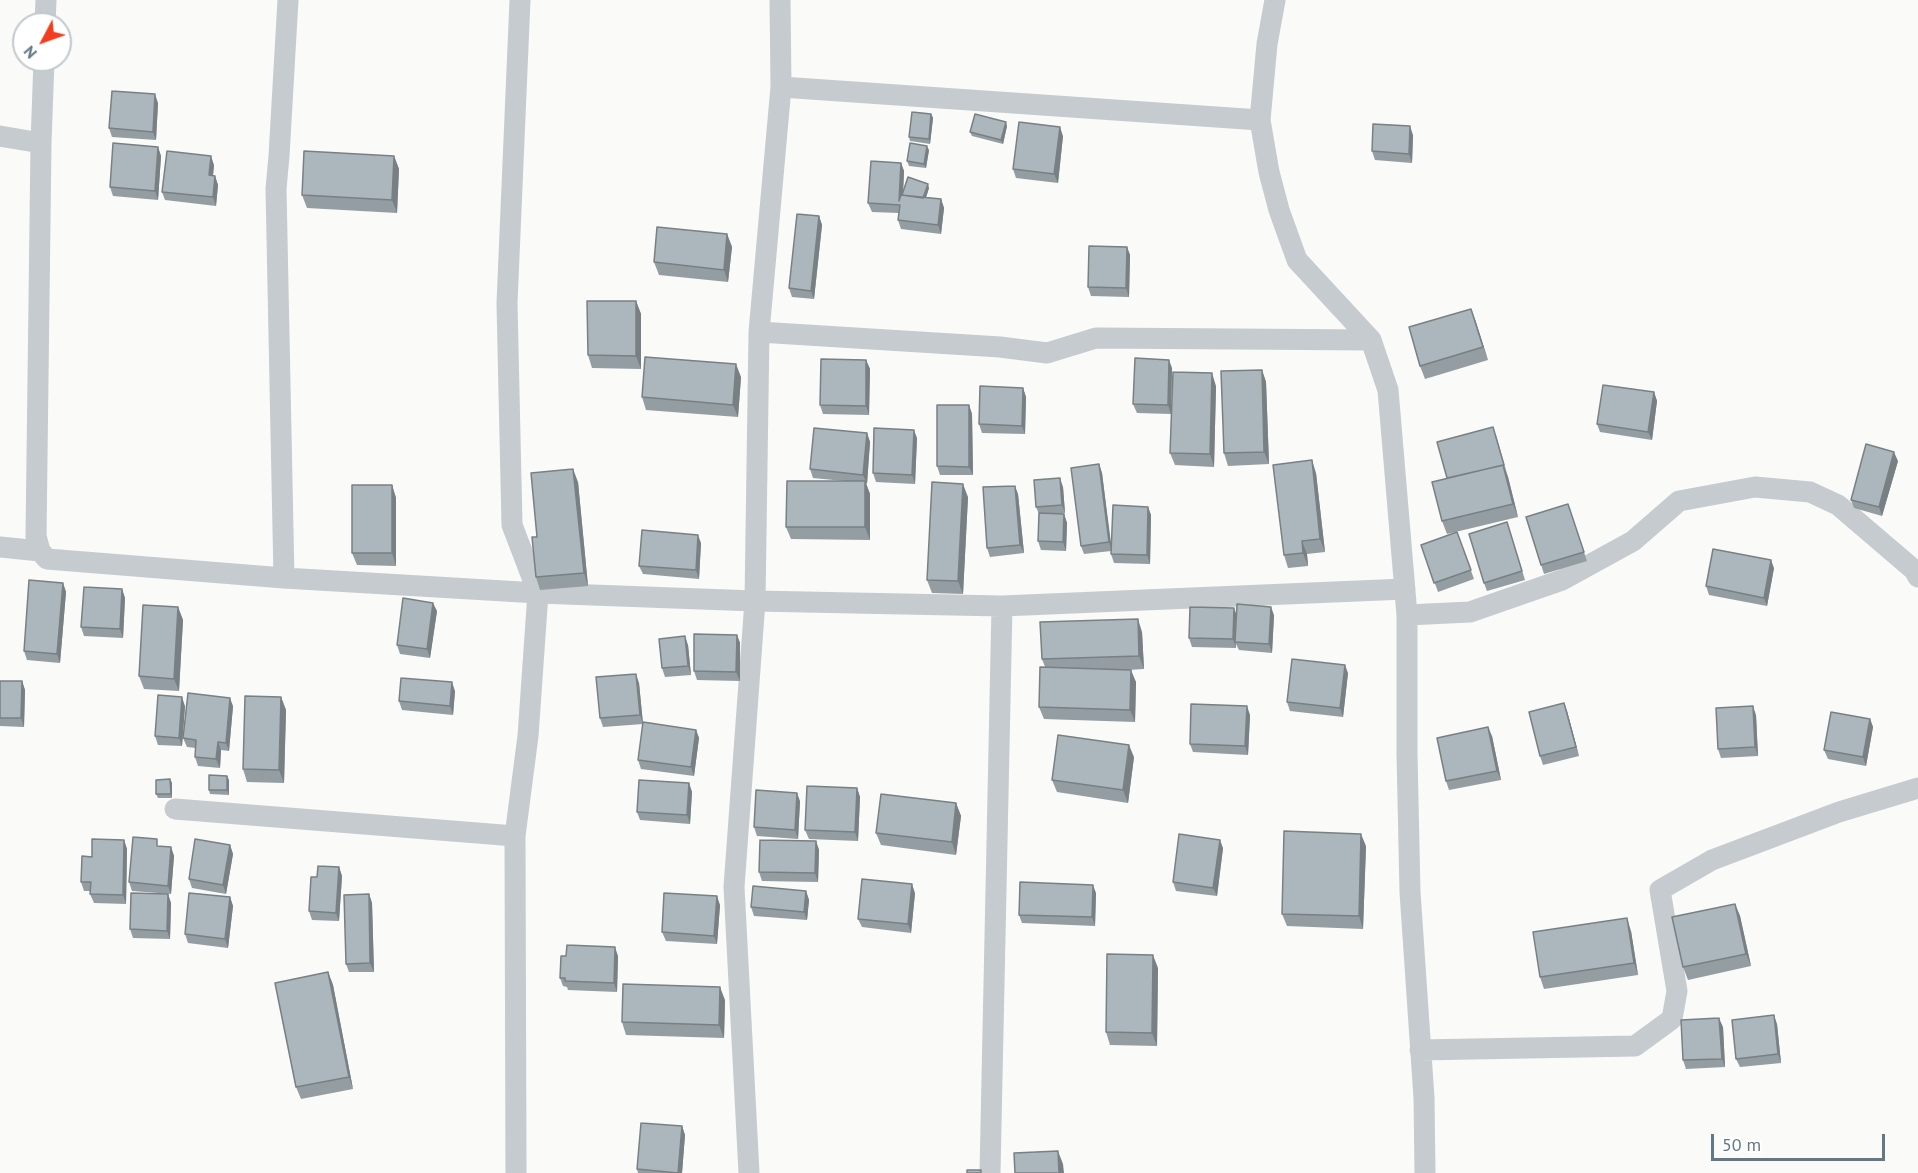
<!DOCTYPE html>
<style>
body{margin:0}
#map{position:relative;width:1918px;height:1173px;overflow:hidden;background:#fafaf8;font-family:"PT Sans",sans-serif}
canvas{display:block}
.north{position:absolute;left:12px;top:12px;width:60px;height:60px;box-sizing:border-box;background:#fff;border:2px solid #c0c9ce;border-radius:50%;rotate:229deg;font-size:16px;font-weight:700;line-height:24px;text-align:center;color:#627985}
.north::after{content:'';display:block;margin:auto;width:21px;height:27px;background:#f23e1f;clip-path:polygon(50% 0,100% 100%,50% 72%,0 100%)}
.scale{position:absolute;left:1711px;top:1134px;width:174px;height:27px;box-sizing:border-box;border:3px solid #627985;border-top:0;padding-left:8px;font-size:18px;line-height:21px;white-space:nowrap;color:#627985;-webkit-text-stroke:4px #fff;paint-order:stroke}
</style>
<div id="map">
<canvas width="1918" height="1173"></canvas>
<div class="north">N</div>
<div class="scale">50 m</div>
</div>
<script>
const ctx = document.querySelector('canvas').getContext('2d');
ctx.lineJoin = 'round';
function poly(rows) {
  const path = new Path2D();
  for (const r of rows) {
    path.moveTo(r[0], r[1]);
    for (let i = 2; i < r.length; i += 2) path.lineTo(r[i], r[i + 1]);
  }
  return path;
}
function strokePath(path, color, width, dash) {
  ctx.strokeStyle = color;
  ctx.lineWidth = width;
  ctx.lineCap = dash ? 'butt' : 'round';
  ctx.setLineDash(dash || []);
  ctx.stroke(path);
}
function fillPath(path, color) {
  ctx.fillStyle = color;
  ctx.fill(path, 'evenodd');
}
const street = poly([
 [1275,0,1267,44,1260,120,1269,172,1279,210,1297,260,1371,340,1388,390,1407,615,1407,754,1410,892,1424,1098,1425,1173],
 [45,24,46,0],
 [44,60,41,143,36,536,40,551,47,559,284,578,538,593,755,601,1002,606,1405,589],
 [781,87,1260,120],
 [0,136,41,143],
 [759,332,1000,347,1047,353,1096,338,1371,340],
 [0,547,40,551],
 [284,578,276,189,279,156,288,0],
 [1407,615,1470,612,1562,580,1633,541,1679,501,1755,487,1810,492,1838,505,1914,570,1918,577],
 [175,809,515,836],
 [1420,1050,1635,1046,1672,1019,1677,991,1660,890,1712,860,1839,812,1918,788],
 [516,1173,515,836,528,736,538,593,512,525,507,303,520,0],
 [749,1173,734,887,755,601,759,332,781,87,780,0],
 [990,1173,1002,606]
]);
const wall = poly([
 [158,103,156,140,112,137,109,128],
 [931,114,933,118,930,144,910,141,909,137],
 [1007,126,1003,144,972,136,970,132],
 [1413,135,1412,163,1375,160,1372,151],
 [1063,136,1058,183,1016,178,1013,169],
 [158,147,161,156,158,200,113,196,110,187],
 [929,150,926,168,909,166,907,161],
 [394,156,399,169,397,213,307,208,302,195],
 [901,163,904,171,903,192,929,188,926,198,941,199,944,208,941,234,901,229,898,220,899,213,872,212,868,203],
 [214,165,213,176,215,176,218,185,216,206,165,200,162,192],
 [819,216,822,225,814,299,792,297,789,288],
 [727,234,732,247,728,282,659,275,654,262],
 [1127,247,1130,255,1129,297,1091,296,1088,287],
 [636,301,641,314,641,369,592,368,588,355],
 [1471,309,1488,360,1425,379,1420,366],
 [866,360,870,369,869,415,823,414,820,405],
 [1172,368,1171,414,1137,413,1133,404],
 [1262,370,1266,382,1269,464,1228,466,1224,453],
 [741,377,738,417,646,410,642,397],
 [1216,386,1214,467,1175,465,1170,453],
 [1023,388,1026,397,1025,434,982,433,979,424],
 [1654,392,1657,401,1652,440,1600,432,1597,424],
 [969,405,972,414,973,475,940,475,937,466],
 [867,433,870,442,867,484,866,483,870,494,870,540,791,539,786,527,844,481,813,478,810,469],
 [1496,435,1508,477,1518,517,1447,534,1442,521,1447,478],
 [917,438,915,484,876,482,873,473],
 [1898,461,1882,516,1854,508,1851,500],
 [1099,464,1102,473,1111,548,1148,507,1151,515,1150,564,1114,563,1111,554,1111,551,1084,554,1081,546],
 [1316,473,1325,552,1307,554,1308,566,1288,568,1284,555],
 [578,482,588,586,540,590,536,577,537,537],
 [392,485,396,498,396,566,357,565,352,553],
 [1063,487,1065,513,1060,514,1064,514,1067,523,1066,551,1041,550,1038,541,1039,514,1036,507],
 [1018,494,1024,553,990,557,987,548],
 [968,497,963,594,932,593,927,580],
 [1568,504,1587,561,1544,574,1526,517],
 [1510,531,1525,580,1487,591,1484,583],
 [1457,532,1474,579,1438,592,1421,545],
 [701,543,699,579,643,574,639,566],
 [1774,568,1767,606,1709,595,1706,586],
 [63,583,66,592,60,663,27,660,24,651],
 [122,589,125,598,123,638,84,636,81,627],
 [178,607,183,620,179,691,144,689,139,676],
 [437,611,430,658,400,654,397,645],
 [1274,615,1272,653,1239,650,1236,644,1236,648,1192,647,1189,638,1237,616],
 [1142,632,1144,669,1128,670,1136,682,1135,722,1044,719,1039,707,1045,667,1042,659],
 [737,635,740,643,740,681,697,680,694,671],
 [688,645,691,675,665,677,662,668],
 [1348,673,1343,717,1290,711,1287,702],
 [0,681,22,681,25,690,24,727,0,726],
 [639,683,643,724,603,727,600,718],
 [455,691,453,715,402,710,399,701],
 [281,697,286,710,284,783,247,782,243,769],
 [185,706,182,746,158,745,155,736],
 [233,706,229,751,221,750,220,768,198,766,195,757,196,748,187,747,183,738],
 [1567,711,1579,756,1543,765,1540,756],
 [1250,715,1248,755,1193,752,1190,744],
 [1756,715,1758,756,1721,758,1718,749],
 [1870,719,1873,727,1866,766,1828,759,1824,750],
 [696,730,699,738,694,776,641,769,638,760],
 [1492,736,1501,780,1449,790,1446,781],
 [1134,757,1128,803,1057,792,1052,780],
 [170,779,172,783,172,798,158,798,156,794],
 [229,780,229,795,210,794,209,790],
 [689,783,692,792,690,824,640,820,637,812],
 [857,788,860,797,858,841,809,839,805,830],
 [800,801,798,839,757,836,754,827],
 [956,803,961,816,956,855,881,845,876,833],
 [124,840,127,849,126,904,94,903,90,894,91,891,84,891,81,882,92,857],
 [816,841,819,850,818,882,762,881,759,872],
 [230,845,233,854,226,894,192,888,189,879],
 [160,846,171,847,174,856,171,894,132,891,129,882],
 [1366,846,1363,929,1287,926,1282,914],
 [1223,848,1217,896,1176,891,1173,882],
 [339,867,342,876,339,921,312,920,309,911,317,877],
 [806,891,809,900,807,920,754,916,751,907],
 [915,893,911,933,862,927,858,919],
 [1096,893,1095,926,1022,923,1019,915],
 [168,894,171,903,170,939,133,938,130,929],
 [369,894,372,903,374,972,349,972,346,964],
 [230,897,233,906,228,948,188,943,185,934],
 [1735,904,1740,916,1751,966,1688,980,1683,967],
 [720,905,717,944,666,941,662,932],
 [1631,931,1638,975,1544,989,1540,977],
 [618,956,617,992,568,990,567,987,563,986,560,978],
 [1158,968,1157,1046,1110,1045,1106,1032],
 [328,972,333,985,353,1089,301,1099,296,1087],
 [725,1000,724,1038,626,1035,622,1022],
 [1777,1024,1781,1063,1740,1067,1736,1059],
 [1723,1027,1725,1067,1686,1069,1683,1060],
 [682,1126,685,1135,682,1173,638,1173,637,1169]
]);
const shadedWall = poly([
 [155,94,158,103,156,140,153,132],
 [931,114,933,118,930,144,929,139],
 [1006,122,1007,126,1003,144,1001,140],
 [1410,126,1413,135,1412,163,1409,154],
 [1060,127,1063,136,1058,183,1054,174],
 [927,146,929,150,926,168,924,164],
 [158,147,161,156,158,200,155,191],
 [211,156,214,165,212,184,209,175],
 [394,156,399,169,397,213,392,200],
 [901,163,904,171,903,195,899,201],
 [215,176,218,185,216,206,213,197],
 [928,184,929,188,923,206,922,201],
 [941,199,944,208,941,234,938,225],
 [819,216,822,225,814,299,811,291],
 [727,234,732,247,728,282,724,270],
 [1127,247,1130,255,1129,297,1126,288],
 [636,301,641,314,641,369,636,356],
 [1471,309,1476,322,1488,360,1483,347],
 [866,360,870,369,869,415,866,406],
 [1169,360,1172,368,1171,414,1168,405],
 [736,364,741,377,738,417,733,405],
 [1262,370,1266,382,1269,464,1264,452],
 [1212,373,1216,386,1214,467,1210,454],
 [1023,388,1026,397,1025,434,1022,426],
 [1654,392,1657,401,1652,440,1648,432],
 [969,405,972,414,973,475,969,467],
 [914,430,917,438,915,484,912,475],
 [867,433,870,442,867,484,863,475],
 [1894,452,1898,461,1882,516,1879,507],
 [1312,460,1316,473,1325,552,1320,539],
 [1099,464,1102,473,1112,551,1109,542],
 [1503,465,1508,477,1518,517,1513,504],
 [573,469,578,482,588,586,584,573],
 [1060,478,1063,487,1065,513,1062,505],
 [865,481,870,494,870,540,865,527],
 [963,484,968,497,963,594,958,581],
 [392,485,396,498,396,566,392,553],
 [1015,486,1018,494,1024,553,1020,545],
 [1148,507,1151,515,1150,564,1147,555],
 [1064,514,1067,523,1066,551,1063,542],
 [698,535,701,543,699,579,696,570],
 [1302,541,1307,554,1308,566,1303,553],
 [1771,560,1774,568,1767,606,1764,598],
 [63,583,66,592,60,663,57,654],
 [122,589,125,598,123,638,120,629],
 [433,603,437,611,430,658,427,649],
 [178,607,183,620,179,691,174,679],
 [1271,607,1274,615,1272,653,1269,644],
 [1234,608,1237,616,1235,642,1236,648,1233,639],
 [1138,619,1142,632,1144,669,1139,656],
 [737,635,740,643,740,681,736,672],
 [685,636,688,645,691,675,688,666],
 [1345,665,1348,673,1343,717,1340,708],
 [1131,670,1136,682,1135,722,1130,710],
 [636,674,639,683,643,724,640,715],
 [22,681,25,690,24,727,21,718],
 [452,682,455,691,453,715,450,706],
 [182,697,185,706,182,746,179,738],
 [281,697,286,710,284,783,279,770],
 [230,698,233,706,229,751,226,743],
 [1564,703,1567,711,1579,756,1576,747],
 [1247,706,1250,715,1248,755,1245,746],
 [1753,706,1756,715,1758,756,1755,747],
 [1870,719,1873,727,1866,766,1863,757],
 [1488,727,1492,736,1501,780,1497,771],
 [696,730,699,738,694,776,691,767],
 [218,742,221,750,220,768,216,759],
 [1129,745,1134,757,1128,803,1123,790],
 [227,776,229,780,229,795,227,790],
 [170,779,172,783,172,798,171,794],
 [689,783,692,792,690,824,687,815],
 [857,788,860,797,858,841,855,832],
 [797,793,800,801,798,839,795,830],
 [956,803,961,816,956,855,952,842],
 [1361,834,1366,846,1363,929,1359,916],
 [124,840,127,849,126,904,123,895],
 [1220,840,1223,848,1217,896,1213,888],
 [816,841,819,850,818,882,815,873],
 [230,845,233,854,226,894,223,885],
 [171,847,174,856,171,894,168,886],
 [339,867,342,876,339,921,336,913],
 [912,884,915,893,911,933,908,924],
 [1093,885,1096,893,1095,926,1092,917],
 [806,891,809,900,807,920,804,912],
 [168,894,171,903,170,939,167,931],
 [369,894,372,903,374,972,370,963],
 [717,896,720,905,717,944,714,936],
 [230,897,233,906,228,948,225,939],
 [1735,904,1740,916,1751,966,1746,954],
 [1627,918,1631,931,1638,975,1634,963],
 [615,947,618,956,617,992,614,983],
 [1153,955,1158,968,1157,1046,1152,1033],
 [328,972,333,985,353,1089,349,1077],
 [720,987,725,1000,724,1038,719,1025],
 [1774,1015,1777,1024,1781,1063,1778,1054],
 [1719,1018,1723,1027,1725,1067,1722,1059],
 [682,1126,685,1135,682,1173,678,1173],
 [1058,1151,1063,1164,1064,1173,1059,1173]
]);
const building = poly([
 [112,91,155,94,153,132,109,128,112,91],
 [912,112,931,114,929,139,909,137,912,112],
 [975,114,1006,122,1001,140,970,132,975,114],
 [1019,122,1060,127,1054,174,1013,169,1019,122],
 [1373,124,1410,126,1409,154,1372,151,1373,124],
 [113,143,158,147,155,191,110,187,113,143],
 [910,143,927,146,924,164,907,161,910,143],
 [167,151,211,156,209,175,215,176,213,197,162,192,167,151],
 [304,151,394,156,392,200,302,195,304,151],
 [871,161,901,163,899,201,901,195,941,199,938,225,898,220,900,205,868,203,871,161],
 [908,177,928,184,923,198,902,195,908,177],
 [797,214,819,216,811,291,789,288,797,214],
 [657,227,727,234,724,270,654,262,657,227],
 [1089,246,1127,247,1126,288,1088,287,1089,246],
 [587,301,636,301,636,356,588,355,587,301],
 [1471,309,1483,347,1420,366,1409,327,1471,309],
 [645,357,736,364,733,405,642,397,645,357],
 [1135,358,1169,360,1168,405,1133,404,1135,358],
 [821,359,866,360,866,406,820,405,821,359],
 [1262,370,1264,452,1224,453,1221,371,1262,370],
 [1173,372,1212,373,1210,454,1170,453,1173,372],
 [1603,385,1654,392,1648,432,1597,424,1603,385],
 [980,386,1023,388,1022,426,979,424,980,386],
 [937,405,969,405,969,467,937,466,937,405],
 [1493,427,1504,465,1447,478,1437,442,1493,427],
 [814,428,867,433,863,475,810,469,814,428],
 [874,428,914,430,912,475,873,473,874,428],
 [1866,444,1894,452,1879,507,1851,500,1866,444],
 [1312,460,1320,539,1302,541,1303,553,1284,555,1273,465,1312,460],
 [1099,464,1109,542,1081,546,1071,468,1099,464],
 [1503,465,1513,504,1442,521,1432,482,1503,465],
 [573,469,584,573,536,577,532,537,537,537,531,473,573,469],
 [1060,478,1062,505,1036,507,1034,480,1060,478],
 [787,481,865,481,865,527,786,527,787,481],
 [932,482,963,484,958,581,927,580,932,482],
 [352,485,392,485,392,553,352,553,352,485],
 [1015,486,1020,545,987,548,983,487,1015,486],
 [1568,504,1584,552,1541,565,1526,517,1568,504],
 [1113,505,1148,507,1147,555,1111,554,1113,505],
 [1039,513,1064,514,1063,542,1038,541,1039,513],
 [1507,522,1522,571,1484,583,1469,534,1507,522],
 [642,530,698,535,696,570,639,566,642,530],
 [1457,532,1471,570,1434,583,1421,545,1457,532],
 [1713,549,1771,560,1764,598,1706,586,1713,549],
 [29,580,63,583,57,654,24,651,29,580],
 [84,587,122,589,120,629,81,627,84,587],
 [403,598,433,603,427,649,397,645,403,598],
 [1237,604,1271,607,1269,644,1235,642,1237,604],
 [143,605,178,607,174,679,139,676,143,605],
 [1190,607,1234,608,1233,639,1189,638,1190,607],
 [1138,619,1139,656,1042,659,1040,622,1138,619],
 [694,634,737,635,736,672,694,671,694,634],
 [685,636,688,666,662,668,659,639,685,636],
 [1292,659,1345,665,1340,708,1287,702,1292,659],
 [1040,667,1131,670,1130,710,1039,707,1040,667],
 [636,674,640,715,600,718,596,677,636,674],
 [401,678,452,682,450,706,399,701,401,678],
 [0,681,22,681,21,718,0,718,0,681],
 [188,693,230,698,226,743,218,742,216,759,195,757,196,740,183,738,188,693],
 [158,695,182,697,179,738,155,736,158,695],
 [245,696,281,697,279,770,243,769,245,696],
 [1564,703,1576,747,1540,756,1529,712,1564,703],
 [1191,704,1247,706,1245,746,1190,744,1191,704],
 [1753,706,1755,747,1718,749,1716,708,1753,706],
 [1831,712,1870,719,1863,757,1824,750,1831,712],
 [643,722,696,730,691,767,638,760,643,722],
 [1488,727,1497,771,1446,781,1437,738,1488,727],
 [1058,735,1129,745,1123,790,1052,780,1058,735],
 [209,775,227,776,227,790,209,790,209,775],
 [170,779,171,794,156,794,156,780,170,779],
 [639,780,689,783,687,815,637,812,639,780],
 [807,786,857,788,855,832,805,830,807,786],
 [756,790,797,793,795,830,754,827,756,790],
 [881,794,956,803,952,842,876,833,881,794],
 [1284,831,1361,834,1359,916,1282,914,1284,831],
 [1179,834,1220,840,1213,888,1173,882,1179,834],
 [133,837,157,839,157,846,171,847,168,886,129,882,133,837],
 [92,839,124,840,123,895,90,894,91,882,81,882,82,856,92,857,92,839],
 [195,839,230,845,223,885,189,879,195,839],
 [760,840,816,841,815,873,759,872,760,840],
 [318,866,339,867,336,913,309,911,311,877,317,877,318,866],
 [862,879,912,884,908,924,858,919,862,879],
 [1020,882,1093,885,1092,917,1019,915,1020,882],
 [753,886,806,891,804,912,751,907,753,886],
 [131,893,168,894,167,931,130,929,131,893],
 [189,893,230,897,225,939,185,934,189,893],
 [664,893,717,896,714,936,662,932,664,893],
 [369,894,370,963,346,964,344,895,369,894],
 [1735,904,1746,954,1683,967,1672,917,1735,904],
 [1627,918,1634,963,1540,977,1533,932,1627,918],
 [567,945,615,947,614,983,565,981,565,978,560,978,561,956,566,956,567,945],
 [1107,954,1153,955,1152,1033,1106,1032,1107,954],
 [328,972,349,1077,296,1087,275,983,328,972],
 [623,984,720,987,719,1025,622,1022,623,984],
 [1774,1015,1778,1054,1736,1059,1732,1020,1774,1015],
 [1719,1018,1722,1059,1683,1060,1681,1020,1719,1018],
 [641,1123,682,1126,678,1173,637,1169,641,1123],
 [1058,1151,1059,1173,1015,1173,1014,1153,1058,1151],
 [967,1170,981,1170,981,1173,967,1173,967,1170]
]);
strokePath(street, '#c5cbce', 21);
fillPath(wall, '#939da2');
fillPath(shadedWall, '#788084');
fillPath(building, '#abb7bc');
strokePath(building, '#788084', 1.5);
</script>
